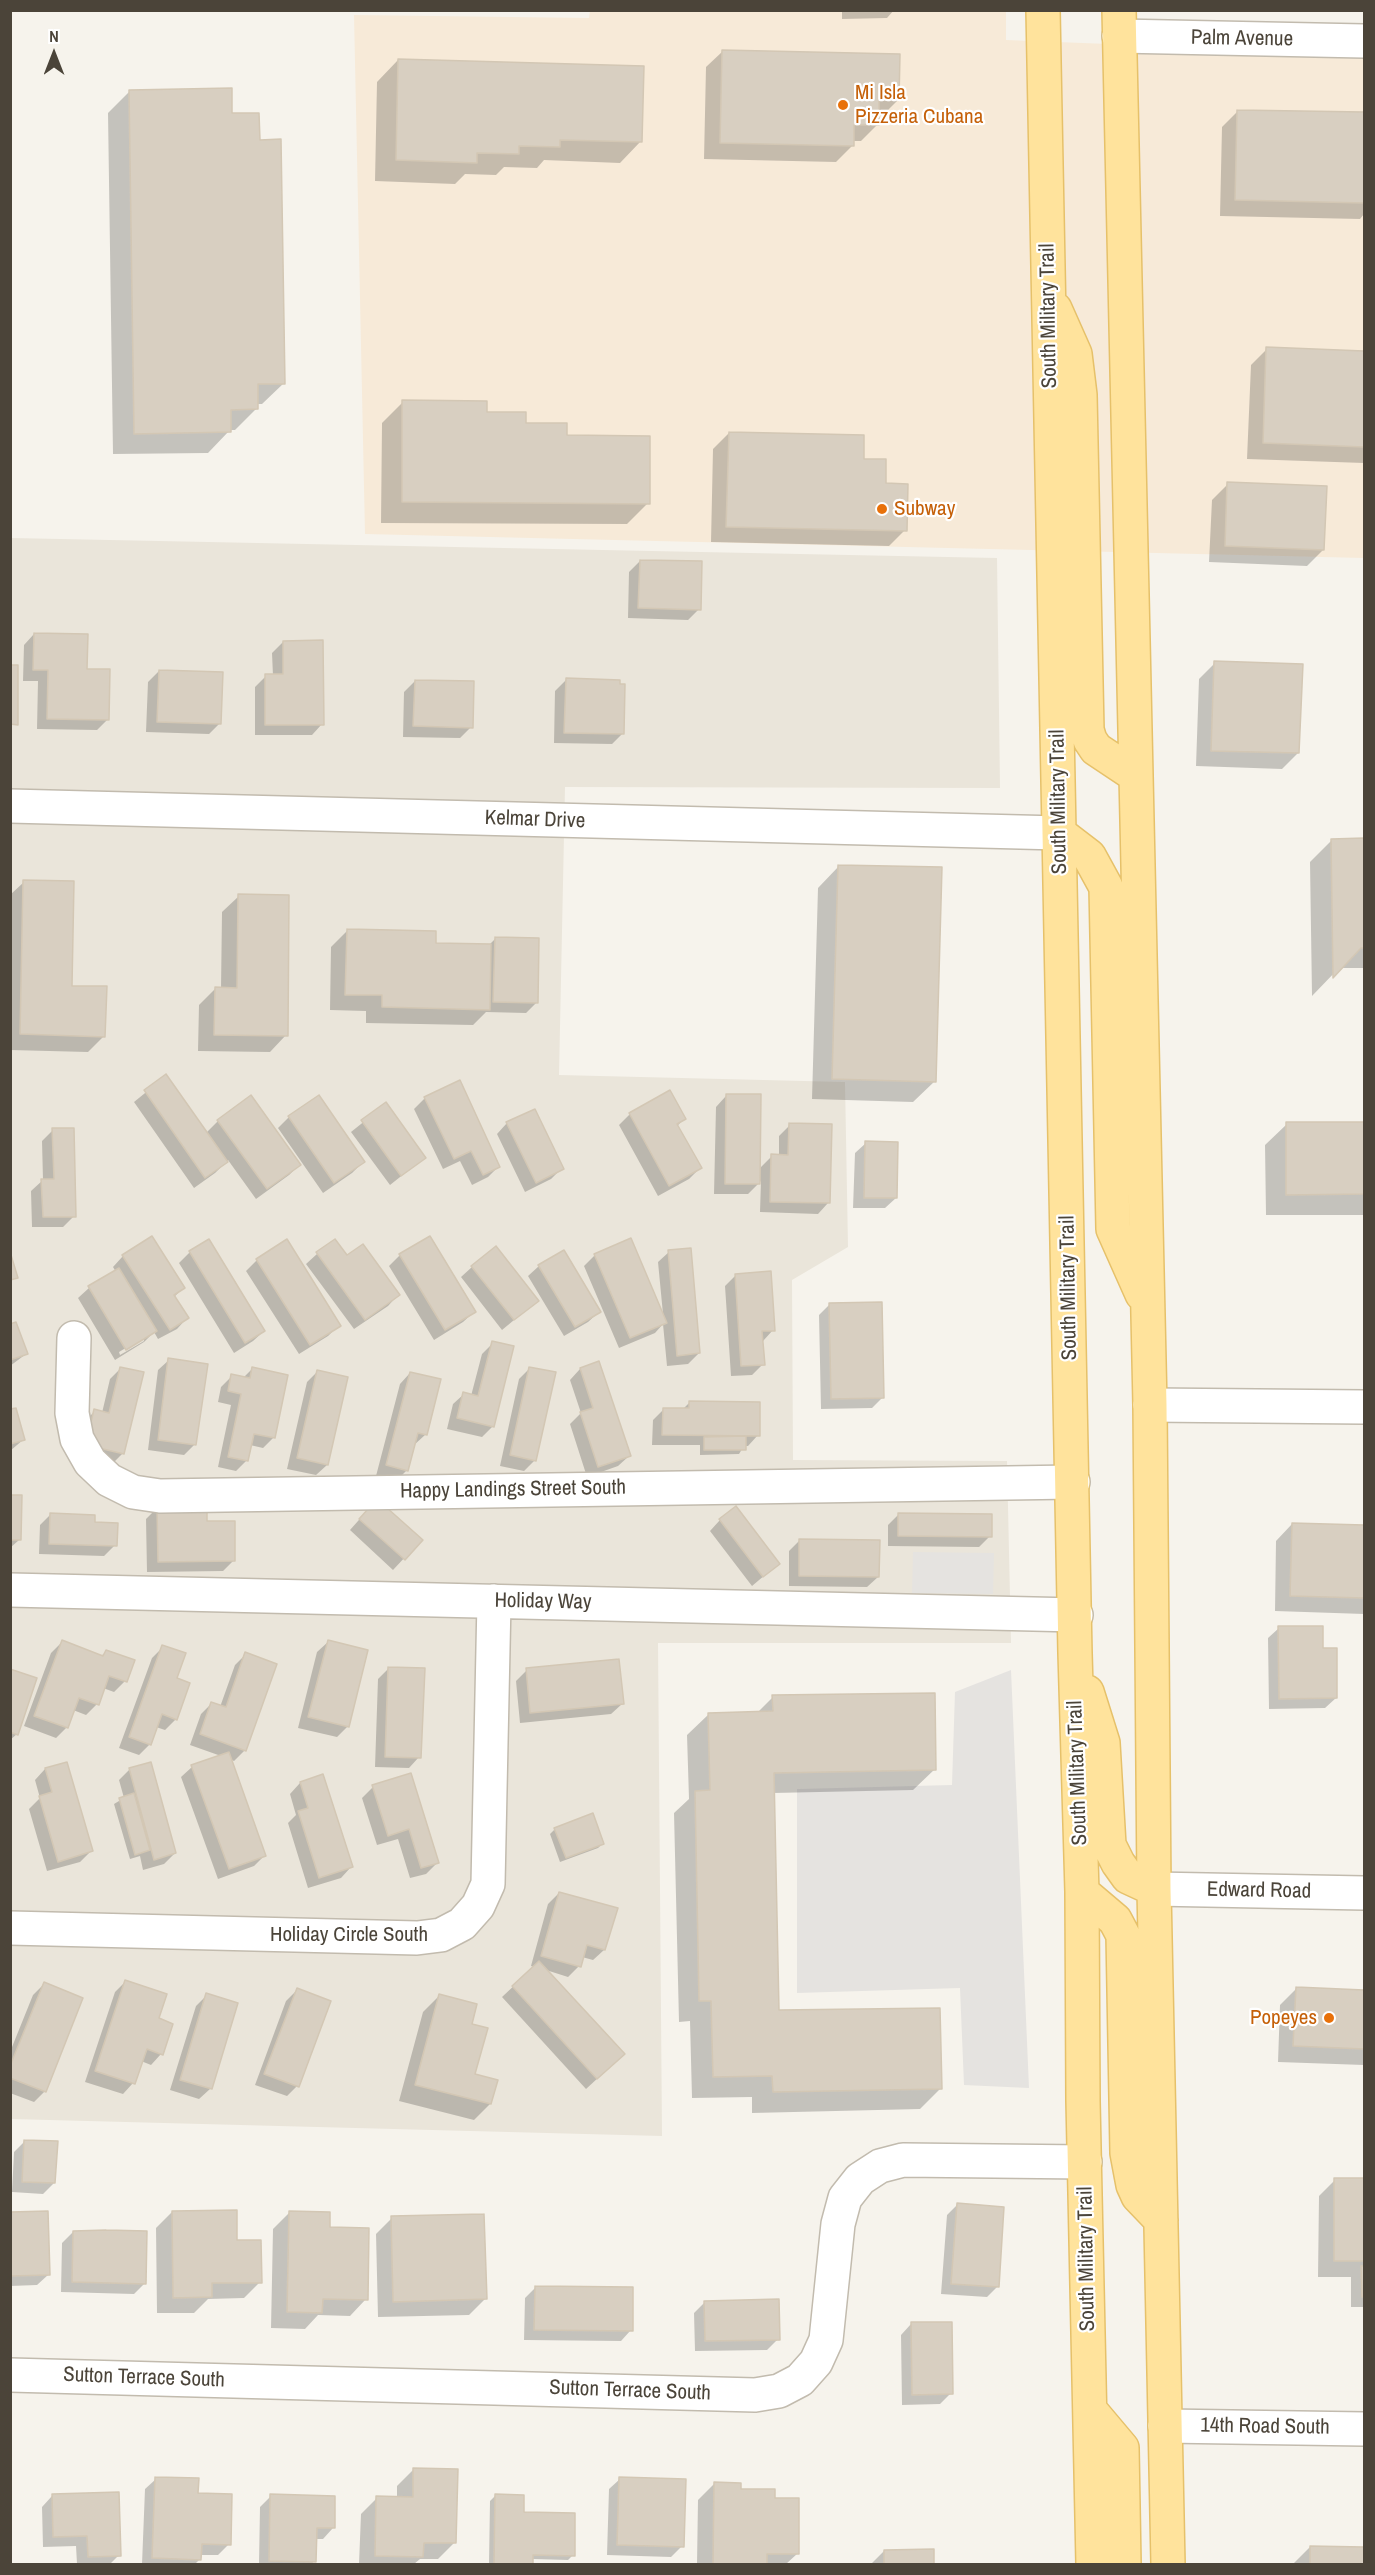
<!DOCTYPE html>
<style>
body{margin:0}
#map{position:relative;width:1375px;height:2575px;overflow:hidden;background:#f6f3ec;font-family:"Archivo Narrow",sans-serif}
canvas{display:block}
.frame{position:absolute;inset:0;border:12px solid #4b4439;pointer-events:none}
.north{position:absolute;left:24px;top:24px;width:60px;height:60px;-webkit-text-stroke:4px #fff;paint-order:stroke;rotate:0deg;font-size:16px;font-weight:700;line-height:24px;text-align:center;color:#4b4439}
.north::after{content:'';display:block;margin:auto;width:21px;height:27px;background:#4b4439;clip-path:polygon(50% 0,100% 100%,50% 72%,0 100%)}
</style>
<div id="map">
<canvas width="1375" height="2575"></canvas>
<div class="frame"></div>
<div class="north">N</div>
</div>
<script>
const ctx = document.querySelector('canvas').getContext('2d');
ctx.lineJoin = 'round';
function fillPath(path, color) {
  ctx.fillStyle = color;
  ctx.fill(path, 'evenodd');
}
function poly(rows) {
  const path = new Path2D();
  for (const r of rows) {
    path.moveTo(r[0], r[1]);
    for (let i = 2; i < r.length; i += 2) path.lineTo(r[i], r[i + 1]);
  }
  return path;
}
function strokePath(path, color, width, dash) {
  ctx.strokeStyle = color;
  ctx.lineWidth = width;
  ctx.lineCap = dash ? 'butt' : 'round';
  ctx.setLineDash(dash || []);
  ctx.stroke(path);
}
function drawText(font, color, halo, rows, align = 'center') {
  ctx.font = font + ' "Archivo Narrow",sans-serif';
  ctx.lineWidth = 4.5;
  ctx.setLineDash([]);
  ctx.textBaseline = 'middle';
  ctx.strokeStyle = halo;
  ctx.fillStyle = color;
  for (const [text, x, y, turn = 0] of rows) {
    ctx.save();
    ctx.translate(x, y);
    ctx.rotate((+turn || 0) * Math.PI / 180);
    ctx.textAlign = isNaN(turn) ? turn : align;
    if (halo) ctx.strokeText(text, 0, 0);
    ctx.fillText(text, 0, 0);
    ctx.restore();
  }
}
const residential = poly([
 [11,538,997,558,1000,788,565,787,559,1075,845,1082,848,1247,792,1280,793,1460,1007,1461,1011,1643,658,1643,662,2136,11,2119]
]);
const commercial = poly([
 [590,10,1006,10,1006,40,1364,54,1364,558,365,534,354,15,589,18]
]);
const parking = poly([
 [913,1552,994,1553,993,1594,912,1593],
 [1011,1670,1029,2088,964,2085,960,1988,797,1993,797,1789,952,1785,955,1692]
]);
const shadow = poly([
 [842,10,894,10,887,18,842,19],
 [723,51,898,100,882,116,877,116,877,125,861,141,853,141,853,145,836,162,704,159,706,67],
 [398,60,641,141,620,163,544,160,537,168,504,167,496,175,465,174,455,184,375,181,377,82],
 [129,92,231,115,258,141,284,383,262,404,257,404,257,408,235,430,230,430,208,453,113,454,108,113],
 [1238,111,1364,114,1364,214,1360,219,1220,216,1222,127],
 [1267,349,1364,353,1364,463,1247,459,1251,365],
 [403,402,486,413,566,436,648,503,627,524,381,523,382,423],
 [729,433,862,460,884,485,905,530,889,546,711,542,713,449],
 [1228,484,1323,550,1307,566,1209,562,1212,500],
 [640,561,699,609,688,620,628,618,629,572],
 [34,634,86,670,108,719,97,730,37,729,38,681,23,681,24,645],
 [283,642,322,724,312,735,255,735,255,687,266,676,273,676,272,653],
 [1215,663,1298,753,1282,769,1196,766,1199,679],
 [159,671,220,723,209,734,146,732,148,682],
 [566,680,623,733,612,744,554,743,555,691],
 [415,681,471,727,460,738,403,737,404,692],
 [1332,840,1364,840,1364,968,1339,968,1312,996,1310,862],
 [839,866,935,1081,913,1102,812,1099,818,888],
 [24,882,71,987,104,1036,88,1052,10,1050,10,895],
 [239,896,286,1035,270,1052,198,1051,199,1005,215,989,221,989,222,912],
 [347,931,434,945,488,946,495,939,537,1002,526,1013,486,1012,473,1025,366,1023,366,1011,330,1010,331,947],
 [166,1076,206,1133,218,1121,299,1165,289,1175,256,1199,228,1160,215,1173,194,1188,134,1102],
 [726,1096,759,1169,772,1156,779,1156,779,1136,790,1125,828,1203,818,1214,760,1212,761,1181,748,1194,714,1194,716,1107],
 [425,1098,498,1167,488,1177,472,1185,460,1161,443,1169,414,1109],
 [386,1104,424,1158,390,1185,351,1132],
 [630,1114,684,1119,677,1126,700,1168,689,1179,658,1196,619,1125],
 [289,1117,363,1162,352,1173,323,1193,278,1128],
 [507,1123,562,1168,551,1179,525,1192,497,1134],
 [1364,1123,1364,1215,1266,1215,1265,1145,1287,1124],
 [53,1130,74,1216,63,1227,32,1227,31,1191,43,1180,42,1141],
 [866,1143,896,1198,885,1208,853,1208,855,1153],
 [208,1241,264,1331,253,1341,234,1353,179,1263,190,1252],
 [669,1252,699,1353,688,1364,667,1366,663,1324,655,1333,619,1348,584,1266,595,1255,663,1314,658,1262],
 [317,1254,347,1257,398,1295,388,1306,354,1329,306,1264],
 [400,1255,474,1312,463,1322,434,1340,389,1266],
 [123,1256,183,1288,174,1297,187,1318,177,1329,158,1339,154,1332,144,1342,115,1360,78,1298,89,1288,116,1272,113,1267],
 [144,1337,144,1341,120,1355,119,1352],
 [257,1260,339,1325,328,1336,299,1354,246,1271],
 [539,1266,599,1312,588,1322,564,1336,528,1276],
 [472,1267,537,1301,502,1330,461,1277],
 [736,1275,773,1330,763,1341,763,1364,752,1375,731,1376,725,1286],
 [829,1305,883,1397,872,1408,821,1409,819,1315],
 [10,1326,26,1354,10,1366],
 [493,1343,493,1426,482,1437,447,1429,453,1404,464,1394,471,1396,482,1354],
 [169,1360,195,1444,184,1455,148,1450,158,1370],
 [598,1363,629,1456,618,1466,587,1477,570,1424,581,1413,570,1380,580,1369],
 [121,1368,123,1453,112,1464,76,1456,84,1422,95,1411,102,1413,110,1379],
 [530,1368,535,1460,524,1471,500,1466,519,1379],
 [252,1369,274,1437,263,1448,250,1445,247,1460,236,1471,218,1467,231,1405,218,1402,221,1387,232,1376,243,1378],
 [318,1371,327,1465,316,1475,287,1469,307,1382],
 [410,1373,425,1435,414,1445,407,1470,396,1481,376,1476,400,1384],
 [690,1402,758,1435,748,1446,744,1446,739,1454,700,1455,700,1445,652,1445,653,1420,664,1409,683,1409],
 [10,1411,24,1439,10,1451],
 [10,1496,19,1540,10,1548],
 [157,1508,205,1523,234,1560,223,1571,147,1572,146,1519],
 [366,1512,421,1540,393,1570,350,1530],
 [899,1514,990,1536,979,1547,888,1546,888,1525],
 [50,1515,94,1524,115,1545,104,1556,39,1554,40,1525],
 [720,1520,778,1564,752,1586,710,1531],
 [1292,1524,1364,1526,1364,1614,1275,1611,1276,1541],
 [799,1541,878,1577,867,1587,789,1586,789,1551],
 [1279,1628,1336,1698,1325,1708,1269,1709,1268,1638],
 [62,1642,101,1656,106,1652,125,1681,114,1692,103,1688,97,1704,86,1715,73,1710,67,1727,56,1738,24,1726,51,1653],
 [328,1642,348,1726,337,1737,298,1728,317,1652],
 [163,1647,176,1719,165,1730,156,1727,150,1744,139,1755,119,1748,152,1658],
 [246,1654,245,1750,234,1761,230,1759,265,1855,254,1866,218,1879,181,1777,192,1767,221,1756,190,1745,201,1714,211,1704,220,1707,235,1665],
 [389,1668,419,1757,409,1768,375,1767,378,1679],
 [10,1670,17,1734,10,1740],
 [527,1670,622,1704,611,1714,520,1723,516,1681],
 [773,1697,935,1769,913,1790,773,1793,777,2012,941,2088,920,2109,752,2113,752,2097,692,2098,690,2021,679,2022,674,1813,689,1799,687,1735,709,1714,757,1713],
 [66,1764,91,1851,80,1862,47,1871,29,1809,40,1798,35,1780,45,1769],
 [130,1769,175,1853,164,1864,143,1870,140,1856,130,1859,114,1804,124,1798,119,1780],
 [410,1775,437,1863,426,1874,410,1878,398,1839,377,1845,362,1798,373,1787],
 [300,1783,351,1867,341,1878,308,1888,288,1823,296,1815,290,1794],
 [555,1829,603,1843,598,1848,560,1862,550,1834],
 [559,1893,604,1950,593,1960,582,1957,579,1966,568,1977,546,1970,612,2065,586,2089,502,1997,534,1967,531,1966,548,1904],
 [125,1982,157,2019,161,2054,151,2065,141,2061,133,2083,123,2094,85,2082,115,1992],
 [44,1984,45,2091,34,2102,10,2093,10,2052,33,1995],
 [1296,1989,1364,1991,1364,2065,1278,2062,1280,2005],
 [297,1990,297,2086,287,2096,255,2085,286,2001],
 [207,1995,236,2004,210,2089,199,2099,170,2090,196,2006],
 [439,1996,470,2025,473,2075,490,2104,474,2120,399,2101,423,2012],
 [25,2141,54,2183,43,2194,12,2192,14,2152],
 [1335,2180,1364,2180,1364,2307,1351,2307,1351,2277,1318,2277,1319,2196],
 [957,2205,997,2287,987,2297,941,2294,947,2215],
 [172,2212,236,2241,260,2282,244,2298,208,2299,194,2313,157,2313,156,2228],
 [10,2213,48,2275,37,2285,10,2286],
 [289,2213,328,2229,366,2299,350,2316,318,2315,305,2329,271,2328,273,2229],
 [392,2218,485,2299,469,2315,378,2317,376,2234],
 [73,2232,145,2283,134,2294,61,2292,62,2243],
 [536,2287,631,2330,621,2341,524,2340,525,2298],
 [705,2302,778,2339,767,2350,695,2351,694,2313],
 [911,2324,951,2393,940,2404,902,2405,901,2335],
 [414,2469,454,2543,438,2559,420,2559,414,2564,359,2564,361,2514,377,2498,397,2498,397,2486],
 [156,2479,196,2495,229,2544,218,2555,200,2555,200,2559,195,2564,142,2564,145,2489],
 [620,2479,682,2546,671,2557,607,2555,609,2489],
 [714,2484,773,2500,797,2554,786,2564,697,2564,698,2500],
 [52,2496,119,2555,110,2564,77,2564,76,2546,43,2547,42,2507],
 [271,2496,333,2528,323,2539,315,2539,315,2561,311,2564,259,2564,260,2507],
 [495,2496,523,2514,573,2555,568,2560,532,2559,532,2564,489,2564,490,2501],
 [1310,2547,1364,2548,1364,2564,1293,2564],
 [932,2550,932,2564,871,2564,884,2551]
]);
const building = poly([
 [722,50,900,54,899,100,879,100,879,125,854,125,854,146,720,143,722,50],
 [398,59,644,66,642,142,560,140,560,147,519,146,519,154,477,153,477,163,396,160,398,59],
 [232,88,232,113,259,113,260,140,281,139,285,384,258,384,258,409,231,410,231,432,134,434,129,90,232,88],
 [1237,110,1364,112,1364,203,1235,200,1237,110],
 [1266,347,1364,351,1364,447,1263,443,1266,347],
 [402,400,487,401,487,412,526,412,526,423,567,423,567,435,650,436,650,504,402,502,402,400],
 [729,432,864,435,864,459,886,459,886,483,908,484,907,531,726,527,729,432],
 [1227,482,1327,486,1324,550,1225,546,1227,482],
 [640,560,702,561,701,610,638,608,640,560],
 [34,633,88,634,87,669,110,669,109,720,47,719,48,670,33,670,34,633],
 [323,640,324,725,265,725,265,674,283,674,283,641,323,640],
 [1214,661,1303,664,1299,753,1211,751,1214,661],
 [10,665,18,665,18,725,10,724,10,665],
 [159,670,223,672,221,724,157,722,159,670],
 [566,678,620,680,620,684,625,684,624,734,564,733,566,678],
 [415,680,474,681,473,728,413,726,415,680],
 [1364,838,1364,948,1361,948,1333,978,1331,839,1364,838],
 [838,865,942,867,936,1082,832,1079,838,865],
 [23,880,74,881,72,986,107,986,105,1037,20,1034,23,880],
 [238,894,289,895,288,1036,214,1035,215,987,237,988,238,894],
 [347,929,436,931,436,943,491,944,490,1010,382,1007,382,995,345,995,347,929],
 [495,937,539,938,538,1003,493,1002,495,937],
 [166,1074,228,1162,205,1178,144,1090,166,1074],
 [460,1080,500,1167,483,1175,471,1151,454,1159,424,1097,460,1080],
 [670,1090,686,1119,677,1124,702,1168,669,1186,629,1113,670,1090],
 [726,1094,761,1094,760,1184,725,1184,726,1094],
 [251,1095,301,1165,267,1189,217,1120,251,1095],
 [319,1095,365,1162,334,1183,288,1116,319,1095],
 [386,1102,426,1158,401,1176,361,1120,386,1102],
 [535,1109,564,1169,536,1183,506,1122,535,1109],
 [1286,1122,1364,1122,1364,1194,1286,1195,1286,1122],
 [789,1123,832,1124,830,1203,770,1202,771,1154,788,1155,789,1123],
 [52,1128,74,1128,76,1217,43,1217,41,1179,54,1179,52,1128],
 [865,1141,898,1142,897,1198,864,1198,865,1141],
 [152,1236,185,1288,174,1295,189,1318,170,1330,122,1255,152,1236],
 [430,1236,476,1312,445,1330,399,1254,430,1236],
 [631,1238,667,1323,630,1338,594,1254,631,1238],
 [209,1239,265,1331,245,1343,189,1251,209,1239],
 [287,1239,341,1326,310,1345,256,1259,287,1239],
 [335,1239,347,1255,363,1244,400,1295,365,1320,316,1252,335,1239],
 [496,1246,539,1301,514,1320,471,1266,496,1246],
 [691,1248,700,1353,677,1356,668,1250,691,1248],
 [564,1250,601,1312,575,1327,538,1265,564,1250],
 [11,1255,18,1278,10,1280,10,1255,11,1255],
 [119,1268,157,1331,126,1350,88,1286,119,1268],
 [771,1271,775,1331,762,1331,765,1365,741,1366,735,1274,771,1271],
 [882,1302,884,1398,831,1399,829,1303,882,1302],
 [16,1322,28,1354,10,1360,10,1324,16,1322],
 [492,1341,514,1346,494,1427,457,1418,463,1392,478,1396,492,1341],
 [168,1358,208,1364,196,1445,158,1440,168,1358],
 [599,1361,631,1456,598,1467,580,1412,593,1408,580,1368,599,1361],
 [120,1367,144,1372,124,1454,86,1445,94,1409,109,1413,120,1367],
 [252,1367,288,1375,275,1438,254,1434,248,1461,228,1457,241,1394,228,1391,231,1374,250,1378,252,1367],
 [529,1367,556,1372,536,1461,510,1455,529,1367],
 [317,1370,348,1377,328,1465,297,1458,317,1370],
 [410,1372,441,1379,427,1435,418,1433,408,1471,386,1465,410,1372],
 [689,1401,760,1402,760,1436,662,1435,663,1408,689,1408,689,1401],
 [16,1408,25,1440,10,1444,10,1409,16,1408],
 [746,1436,746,1450,704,1450,704,1437,746,1436],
 [10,1495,22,1495,21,1540,10,1540,10,1495],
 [377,1499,423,1540,405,1560,359,1519,377,1499],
 [207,1506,207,1521,235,1521,235,1561,158,1562,157,1507,207,1506],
 [736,1506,780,1564,763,1577,719,1519,736,1506],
 [50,1513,95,1515,95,1522,118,1523,117,1546,49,1544,50,1513],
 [898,1513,992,1514,992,1537,898,1536,898,1513],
 [1292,1523,1364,1525,1364,1598,1290,1596,1292,1523],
 [799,1539,880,1540,879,1577,799,1576,799,1539],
 [1278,1626,1323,1626,1323,1648,1337,1648,1337,1698,1279,1699,1278,1626],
 [62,1640,103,1656,106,1650,135,1660,127,1682,109,1676,99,1705,79,1698,68,1728,34,1716,62,1640],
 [328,1640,368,1650,349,1727,308,1717,328,1640],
 [162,1645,186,1653,177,1678,190,1683,177,1720,162,1714,151,1745,129,1737,162,1645],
 [245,1652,277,1664,246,1751,200,1734,211,1702,226,1707,245,1652],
 [619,1659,624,1704,530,1713,526,1668,619,1659],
 [388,1667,425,1668,421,1758,385,1757,388,1667],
 [10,1669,37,1678,18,1735,10,1732,10,1669],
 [935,1693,936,1770,774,1773,779,2010,940,2008,942,2089,773,2092,772,2076,713,2077,711,2001,699,2001,695,1791,710,1790,708,1713,773,1711,772,1695,935,1693],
 [229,1752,266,1856,229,1869,191,1765,229,1752],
 [67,1762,93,1851,58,1862,39,1796,52,1792,45,1768,67,1762],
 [151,1762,176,1853,154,1860,129,1768,151,1762],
 [411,1773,439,1863,421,1868,409,1829,388,1836,372,1785,411,1773],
 [323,1774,353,1867,319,1878,298,1811,308,1808,300,1782,323,1774],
 [134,1793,150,1850,135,1855,119,1798,134,1793],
 [593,1813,604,1844,566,1858,554,1828,593,1813],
 [559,1892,618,1908,605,1950,587,1945,581,1967,541,1956,559,1892],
 [539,1961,625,2054,597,2079,512,1986,539,1961],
 [125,1980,167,1994,159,2018,173,2024,163,2055,147,2049,135,2084,95,2071,125,1980],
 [44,1982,83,1998,46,2092,10,2078,10,2066,44,1982],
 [1296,1987,1364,1990,1364,2049,1293,2046,1296,1987],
 [297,1988,331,2001,299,2087,264,2074,297,1988],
 [206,1993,238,2003,212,2089,180,2080,206,1993],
 [439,1994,477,2004,472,2024,488,2028,475,2074,498,2080,491,2104,415,2085,439,1994],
 [24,2140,58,2141,55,2183,22,2182,24,2140],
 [1334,2178,1364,2178,1364,2261,1334,2261,1334,2178],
 [957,2203,1004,2207,999,2287,951,2284,957,2203],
 [237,2210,237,2240,261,2240,262,2283,212,2283,212,2297,173,2298,172,2211,237,2210],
 [48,2211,50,2275,10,2276,10,2212,48,2211],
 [289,2211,330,2212,330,2227,369,2228,368,2300,323,2299,322,2313,287,2312,289,2211],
 [484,2214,487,2299,393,2302,391,2216,484,2214],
 [106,2230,147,2231,146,2284,72,2282,73,2231,106,2230],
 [1361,2266,1364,2266,1364,2297,1362,2297,1361,2266],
 [535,2286,633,2287,633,2331,534,2330,535,2286],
 [779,2299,780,2340,705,2341,704,2301,779,2299],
 [911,2322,952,2322,953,2394,912,2395,911,2322],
 [413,2468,458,2469,456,2543,424,2543,423,2557,375,2556,376,2496,413,2497,413,2468],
 [155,2477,199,2478,198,2493,232,2494,231,2545,202,2544,201,2560,152,2558,155,2477],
 [619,2477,686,2479,684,2547,617,2545,619,2477],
 [714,2482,741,2483,741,2489,775,2489,775,2498,799,2498,799,2554,767,2554,767,2564,713,2564,714,2482],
 [119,2492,121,2556,88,2557,87,2536,53,2537,52,2494,119,2492],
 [270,2494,335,2496,335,2528,317,2528,316,2562,269,2561,270,2494],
 [495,2494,524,2495,524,2512,575,2513,575,2556,533,2555,533,2564,494,2564,495,2494],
 [1310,2546,1364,2547,1364,2564,1310,2564,1310,2546],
 [934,2549,934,2564,884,2564,884,2550,934,2549]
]);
const street = poly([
 [1119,36,1364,41],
 [10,806,1059,833],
 [74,1338,72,1413,77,1439,90,1462,109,1480,133,1492,160,1496,1073,1482],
 [1150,1405,1364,1407],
 [10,1590,1076,1615],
 [1154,1889,1364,1893],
 [10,1928,417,1938,441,1935,462,1924,478,1906,488,1884,494,1601],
 [10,2375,755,2395,779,2391,800,2380,816,2362,826,2340,838,2224,845,2198,860,2179,880,2166,903,2160,1085,2162],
 [1165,2426,1364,2429]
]);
const primary = poly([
 [1043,10,1075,1653,1082,1892,1083,2101,1093,2564],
 [1119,10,1150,1405,1154,1889,1168,2564],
 [1055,309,1075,354,1080,395,1087,730,1090,740,1096,749,1135,775],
 [1059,833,1089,856,1106,887,1113,1229,1142,1294],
 [1087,1692,1103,1743,1109,1845,1118,1863,1128,1877,1154,1889],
 [1082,1892,1115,1920,1123,1935,1127,2153,1133,2185,1138,2196,1161,2220],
 [1090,2410,1122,2448,1124,2564]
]);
const markers = [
 [843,105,6,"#e8710a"],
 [882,509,6,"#e8710a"],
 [1329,2018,6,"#e8710a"]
];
const streetNames = [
 ["Palm Avenue",1242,39,1],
 ["South Military Trail",1049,316,-91],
 ["South Military Trail",1059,802,-91],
 ["Kelmar Drive",535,820,2],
 ["South Military Trail",1069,1288,-91],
 ["Happy Landings Street South",513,1490,-1],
 ["Holiday Way",543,1602,1],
 ["South Military Trail",1078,1773,-92],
 ["Edward Road",1259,1891,1],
 ["Holiday Circle South",349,1935],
 ["South Military Trail",1087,2259,-91],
 ["Sutton Terrace South",144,2378,2],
 ["Sutton Terrace South",630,2391,2],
 ["14th Road South",1265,2427,1]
];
const foodNames = [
 ["Mi Isla",855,93],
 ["Pizzeria Cubana",855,117],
 ["Subway",894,509],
 ["Popeyes",1317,2018,"right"]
];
fillPath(residential, '#eae5da');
fillPath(commercial, '#f7ead8');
fillPath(parking, '#e5e3e0');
fillPath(shadow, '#0003');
fillPath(building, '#d8cfc1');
strokePath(building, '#d3c7b4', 1.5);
strokePath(street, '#c2bbae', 36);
strokePath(primary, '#e6c16a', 36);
strokePath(street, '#fff', 33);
strokePath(primary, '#ffe39c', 33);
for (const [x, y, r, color] of markers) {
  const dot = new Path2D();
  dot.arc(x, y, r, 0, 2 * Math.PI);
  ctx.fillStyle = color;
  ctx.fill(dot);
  strokePath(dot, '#fff', 2);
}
drawText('21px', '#4b4439', '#fff', streetNames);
drawText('21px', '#c56008', '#fff', foodNames, 'left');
</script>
